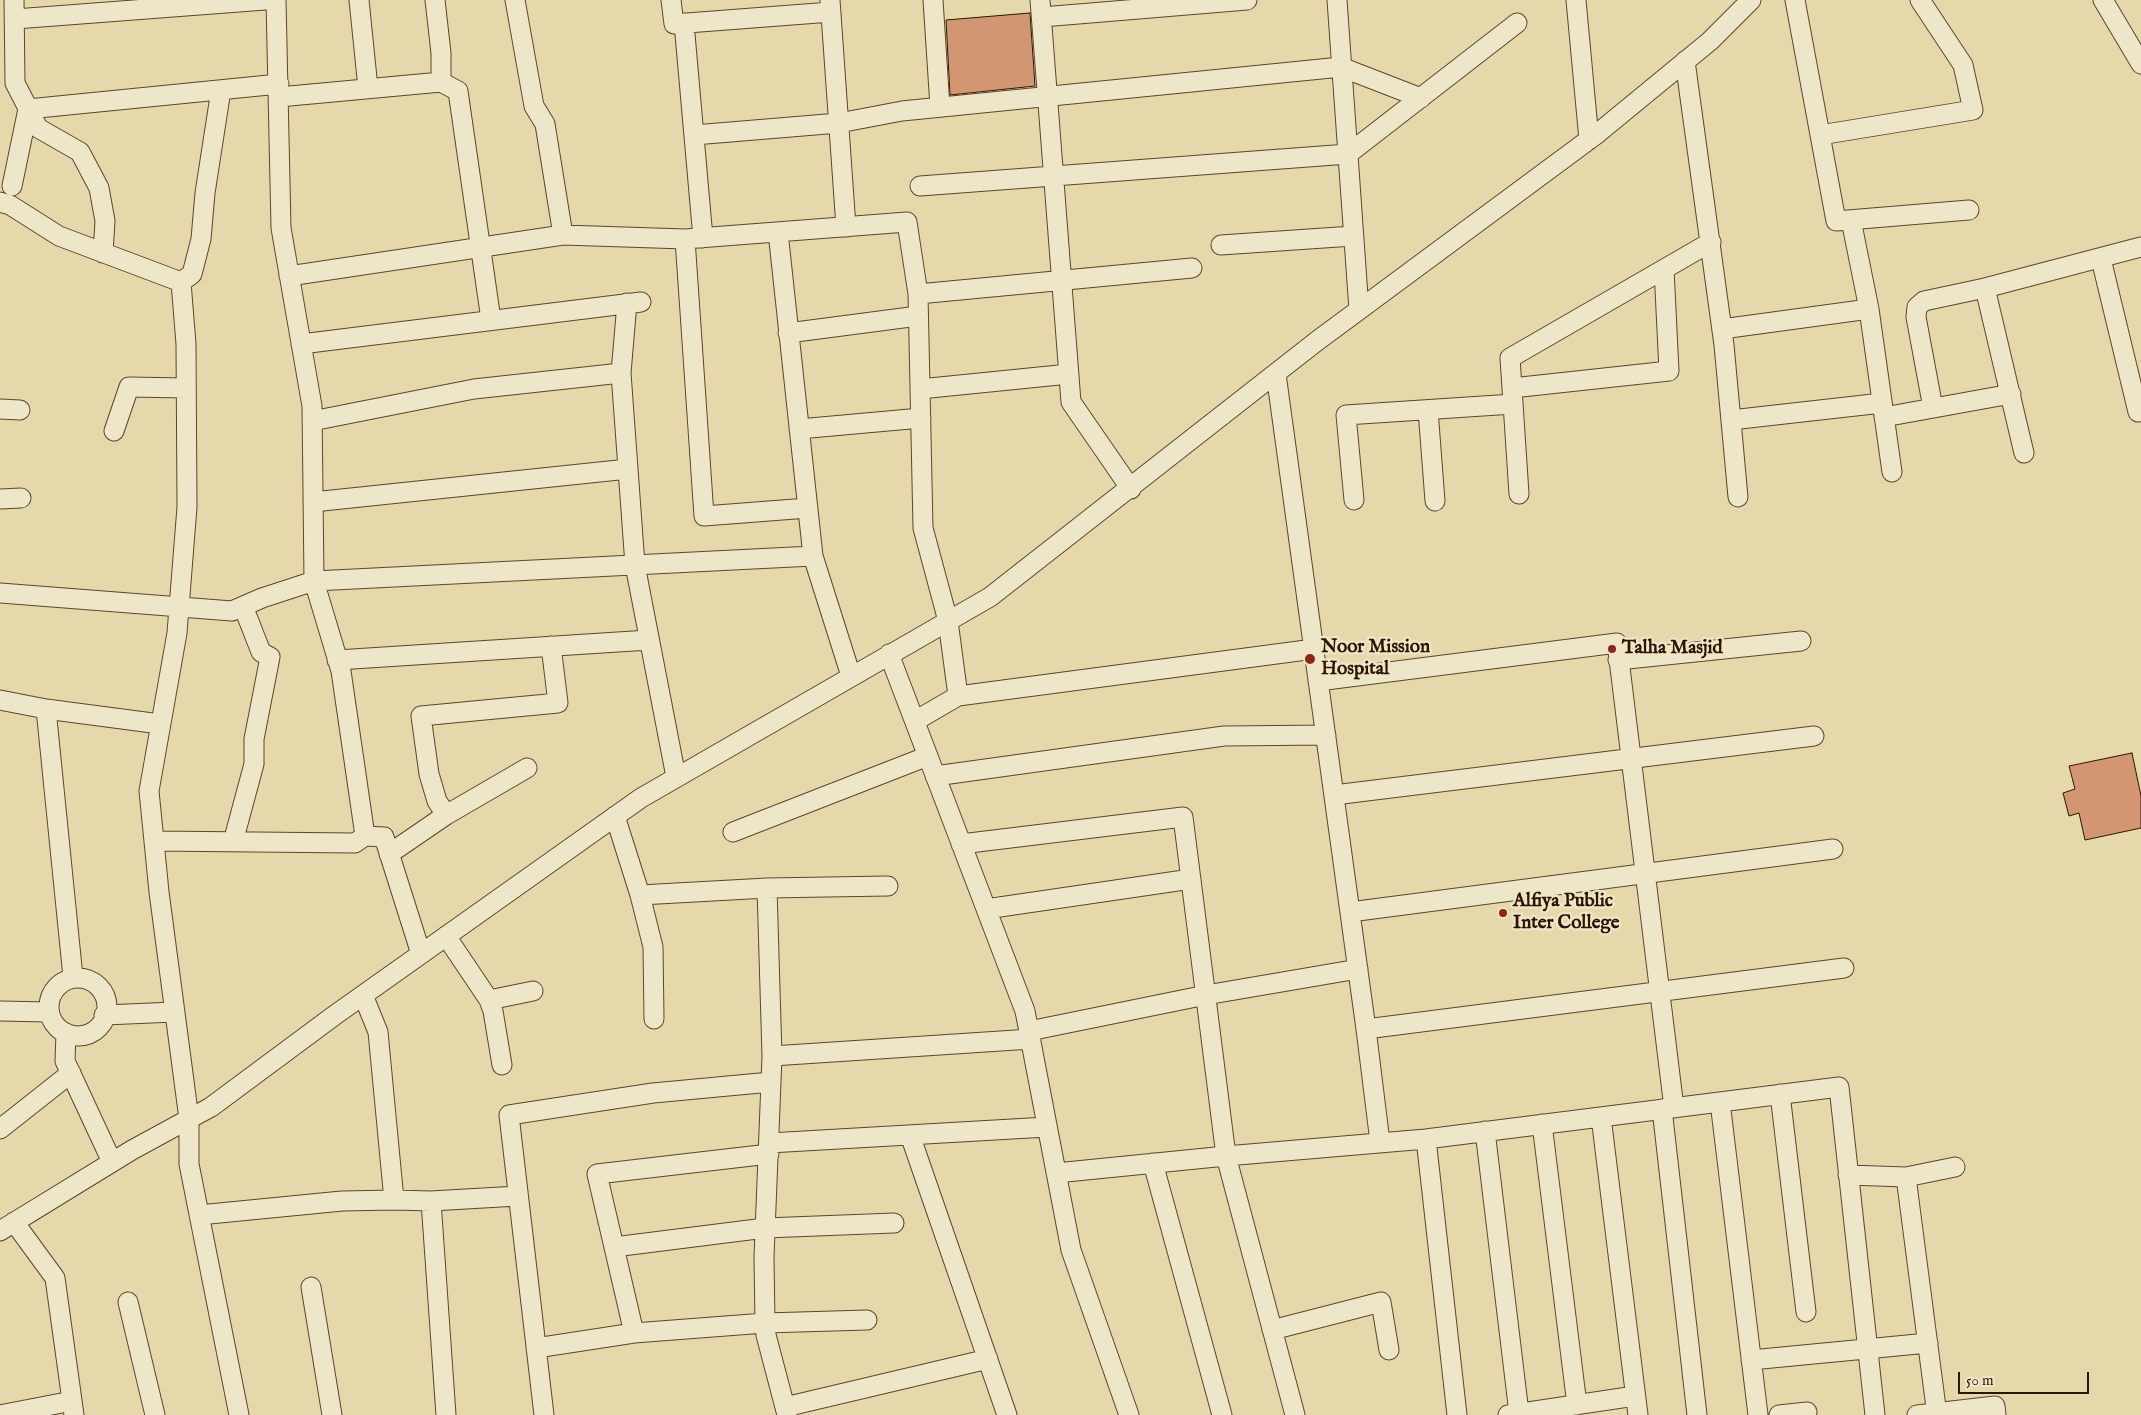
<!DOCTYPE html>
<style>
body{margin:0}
#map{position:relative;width:2141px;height:1415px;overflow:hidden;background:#e5d8aa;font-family:"IM FELL English",serif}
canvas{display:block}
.scale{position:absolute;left:1958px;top:1372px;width:131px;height:22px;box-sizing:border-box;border:2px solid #2e1502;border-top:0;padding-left:6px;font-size:15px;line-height:18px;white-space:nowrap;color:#2e1502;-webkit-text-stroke:4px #eee6c8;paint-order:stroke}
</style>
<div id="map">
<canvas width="2141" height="1415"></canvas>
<div class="scale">50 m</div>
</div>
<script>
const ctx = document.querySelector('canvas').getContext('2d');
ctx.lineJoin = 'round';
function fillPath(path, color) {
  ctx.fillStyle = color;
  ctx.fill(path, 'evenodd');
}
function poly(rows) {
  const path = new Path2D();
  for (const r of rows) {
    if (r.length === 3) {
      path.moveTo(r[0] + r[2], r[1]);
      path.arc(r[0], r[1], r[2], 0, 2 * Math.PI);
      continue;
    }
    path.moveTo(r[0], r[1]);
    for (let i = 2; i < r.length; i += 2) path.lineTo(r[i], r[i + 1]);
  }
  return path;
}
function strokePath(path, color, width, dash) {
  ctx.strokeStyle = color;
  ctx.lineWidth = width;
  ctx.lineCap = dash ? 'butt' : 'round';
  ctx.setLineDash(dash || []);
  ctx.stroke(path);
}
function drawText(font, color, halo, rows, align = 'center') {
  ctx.font = font + ' "IM FELL English",serif';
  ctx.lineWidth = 4.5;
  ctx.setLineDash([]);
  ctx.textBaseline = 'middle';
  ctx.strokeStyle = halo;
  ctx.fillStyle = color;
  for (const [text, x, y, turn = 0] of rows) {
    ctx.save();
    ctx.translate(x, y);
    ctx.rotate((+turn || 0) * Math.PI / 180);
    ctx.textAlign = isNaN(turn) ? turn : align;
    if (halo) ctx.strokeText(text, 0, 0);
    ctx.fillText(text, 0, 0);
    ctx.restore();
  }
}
const building = poly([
 [1030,13,1035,86,950,95,946,20,1030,13],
 [2132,753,2141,796,2141,828,2085,840,2079,813,2069,816,2063,793,2075,789,2069,766,2132,753]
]);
const minor = poly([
 [14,0,15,83,38,128,80,152,99,188,105,221,103,253],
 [276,0,281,228,312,406,314,581,341,671,365,836,384,837,421,954],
 [359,0,368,88],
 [515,0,534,106,545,124,563,235],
 [671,0,674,24,831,12],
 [830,0,846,227],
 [933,0,940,107],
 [1040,0,1071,402,1131,489],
 [1337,0,1359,310],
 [1576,0,1589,140],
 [1795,0,1836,221,1969,210],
 [2103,0,2141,64],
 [1042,17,1247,0],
 [15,19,265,0],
 [684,23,703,238],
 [1685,61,1724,345,1738,497],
 [441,82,458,91,491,320],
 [279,97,441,82,441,53,435,0],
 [694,135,839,123,902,111,1341,67,1421,98],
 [1820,135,1973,110,1963,65,1920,0],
 [12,186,28,109,279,84],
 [920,186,1348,154,1517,23],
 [0,202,10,205,59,236,181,282,186,344,187,507,177,633,149,791,159,892,189,1119,189,1164,239,1415],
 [1851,220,1869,309],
 [778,232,813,556,851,676],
 [685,239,704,516,808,508],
 [1221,245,1353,236],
 [2101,259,2138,412],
 [289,276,563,235,685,239,907,222,918,294,923,528,948,621,958,696,1314,649],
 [181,282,192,274,201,239,205,193,221,90],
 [1985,288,2024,453],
 [918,294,1192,268],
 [627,303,621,373,635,565,676,777],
 [1722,329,1869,309,1892,472],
 [788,333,918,316],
 [301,344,641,302],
 [1276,374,1366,1029,1844,968],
 [1512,388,1669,371,1664,269],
 [920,389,1069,374],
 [1933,408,1916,317,1917,307,1924,301,1985,288,2141,247],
 [0,409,20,410],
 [1428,410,1435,501],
 [1884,417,2011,394],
 [1731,420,1882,403],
 [312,421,474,389,621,373],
 [799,429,921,418],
 [114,431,129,387,186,388],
 [1519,494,1510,358,1711,242],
 [0,499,21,498],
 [1354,500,1346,415,1513,404],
 [313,502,628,469],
 [0,593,232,611,262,598,314,581,813,556],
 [889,654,1025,1011,1071,1250,1129,1415],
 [337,660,649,640],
 [1618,660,1801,641],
 [1318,681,1617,643,1674,1108],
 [0,700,46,709,160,724],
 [46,709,73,977],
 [915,721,958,696],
 [935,776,1224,736,1326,735],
 [1334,795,1814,736],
 [446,815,437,801,429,774,421,716,558,703,551,646],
 [615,816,640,895,767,888,888,886],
 [733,832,928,756],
 [154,841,355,843,365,836],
 [233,842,254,764,254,739,270,657,261,652,243,606],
 [961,844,1183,817,1226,1156,1295,1415],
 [389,854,446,815,527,768],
 [767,888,772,1056,764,1257,765,1323,766,1335,787,1415],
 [640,895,653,947,654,1019],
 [986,909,1191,879],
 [1350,912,1833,849],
 [446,936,489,1000,493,1011,502,1065],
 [78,1007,29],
 [363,995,378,1032,394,1200,431,1201,446,1415],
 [489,1000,533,991],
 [0,1011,48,1012],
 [104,1015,175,1012],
 [1366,1029,1380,1142],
 [1029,1031,1206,995,1358,969],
 [66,1033,65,1061,112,1162],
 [772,1056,1031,1039],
 [1780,1094,1806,1312],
 [1720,1102,1758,1415],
 [1662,1109,1697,1415],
 [1601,1117,1638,1415],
 [1542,1124,1577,1405],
 [0,1129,71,1073],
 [1485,1131,1519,1413],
 [910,1135,1007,1415],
 [1426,1139,1457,1415],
 [769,1143,1047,1127],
 [1153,1163,1222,1415],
 [1056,1173,1226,1156,1426,1139,1839,1087,1875,1415],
 [1848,1175,1906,1177,1955,1167],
 [1906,1177,1937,1415],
 [431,1201,518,1196],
 [199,1215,342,1201,394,1200],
 [14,1222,55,1278,74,1415],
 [0,1231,132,1150,211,1107,335,1015,641,798,990,597,1317,341,1598,133,1710,41,1751,0],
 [614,1247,765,1228,894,1223],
 [311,1287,332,1415],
 [128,1302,155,1415],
 [1272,1330,1381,1302,1389,1350],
 [634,1333,597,1174,769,1154],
 [536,1348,634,1333,765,1323,867,1320],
 [1751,1360,1928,1343],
 [785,1407,988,1359],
 [0,1415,72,1401],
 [544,1415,509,1115,653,1093,771,1082],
 [1508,1415,1635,1396],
 [1779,1415,1807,1412],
 [1917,1415,1995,1406,1996,1415]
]);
const markers = [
 [1612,649,5,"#8f2418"],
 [1310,659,6,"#8f2418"],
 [1503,913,5,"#8f2418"]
];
const poiNames = [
 ["Noor Mission",1321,648],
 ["Hospital",1321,670],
 ["Talha Masjid",1622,649],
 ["Alfiya Public",1513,902],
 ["Inter College",1513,924]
];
fillPath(building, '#d29772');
strokePath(building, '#2e1502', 1);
strokePath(minor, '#5c462c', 21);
strokePath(minor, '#eee6c8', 19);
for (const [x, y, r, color] of markers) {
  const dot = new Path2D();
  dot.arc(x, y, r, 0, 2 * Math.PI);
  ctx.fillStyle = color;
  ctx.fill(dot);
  strokePath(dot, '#eee6c8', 2);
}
drawText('bold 19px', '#2e1502', '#eee6c8', poiNames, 'left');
</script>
